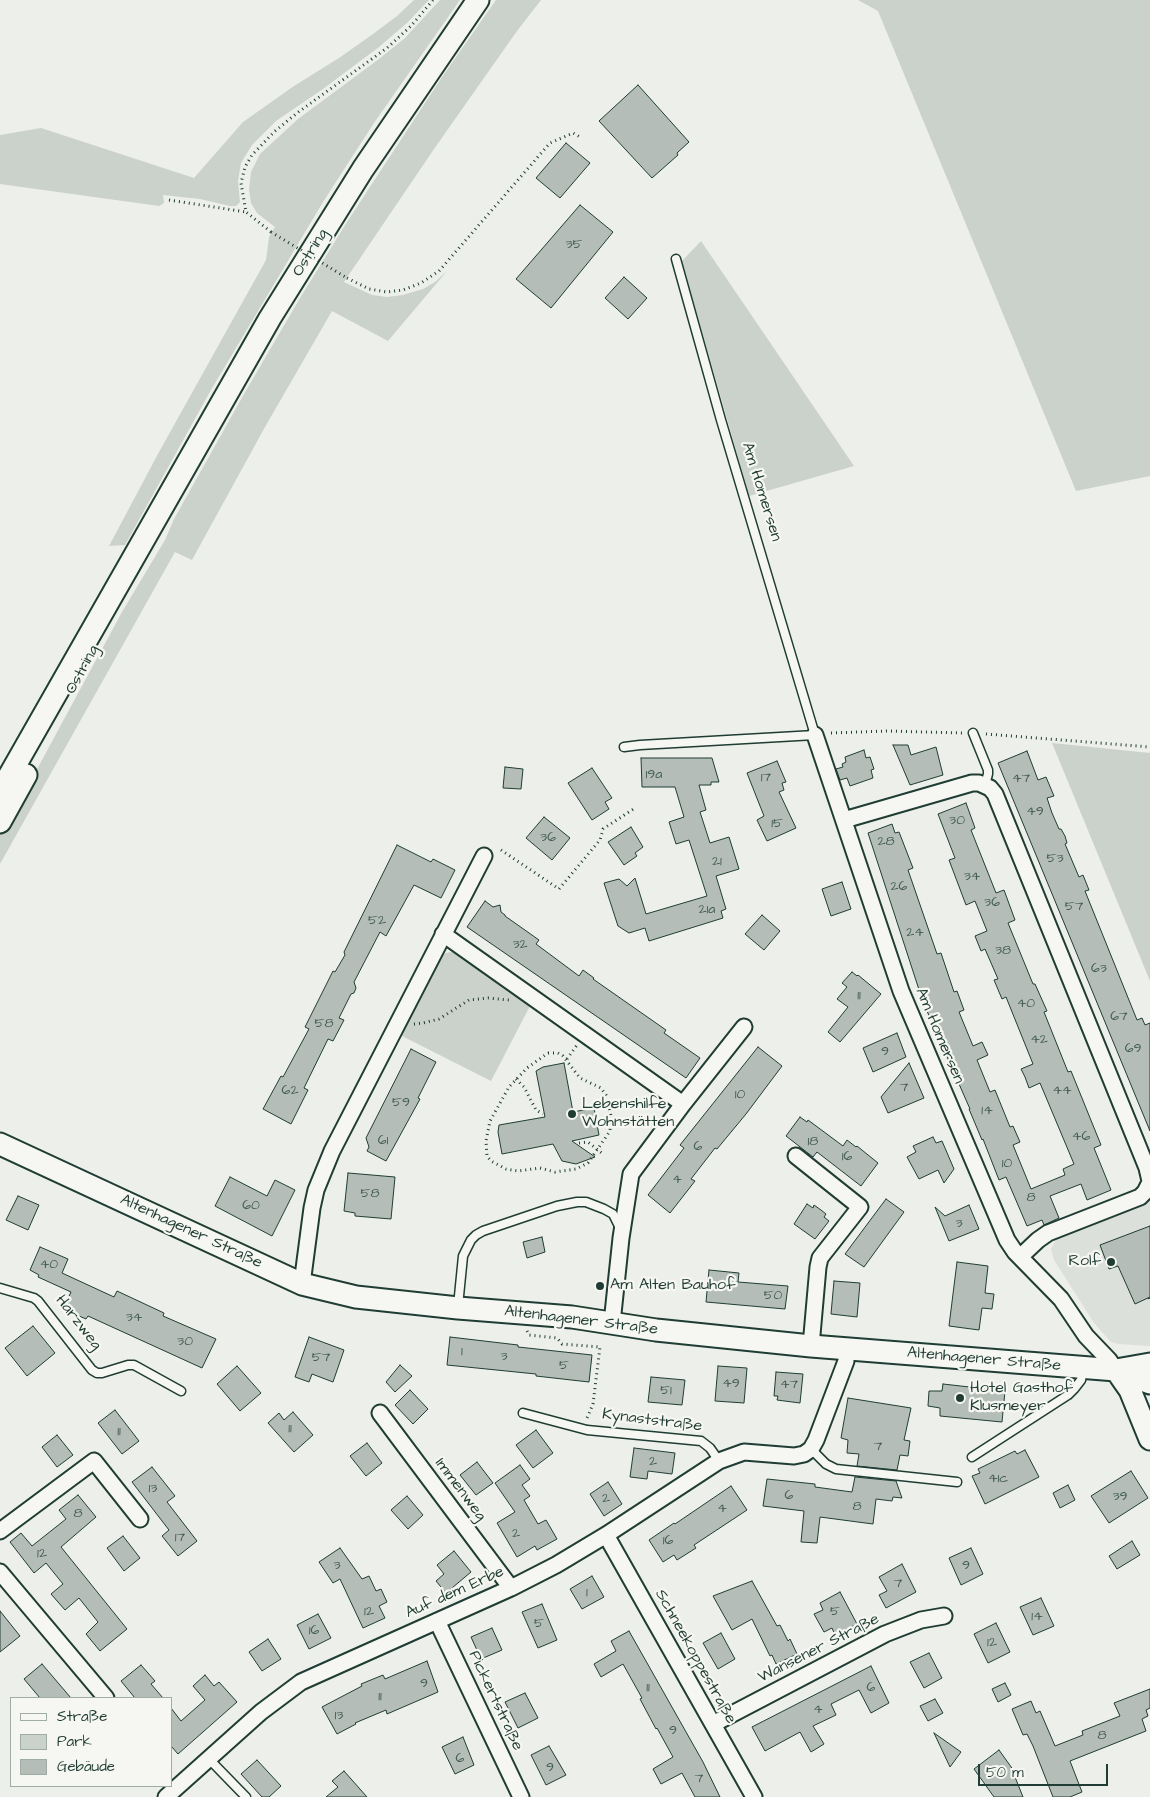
<!DOCTYPE html>
<meta charset="utf-8">
<style>
body{margin:0}
#map{position:relative;width:1150px;height:1797px;overflow:hidden;background:#edefea;font-family:"Architects Daughter",sans-serif}
canvas{display:block}
.legend{position:absolute;left:10px;top:1697px;width:162px;height:90px;box-sizing:border-box;background:#f6f6f2;border:1px solid #a0aca6;margin:0;padding:6px 9px;list-style:none;font-size:15px;color:#1f3d34}
.legend li{display:flex;align-items:center;gap:10px;height:25px}
.legend b{width:25px;border:1px solid #a0aca6}
.scale{position:absolute;left:978px;top:1764px;width:130px;height:22px;box-sizing:border-box;border:2px solid #1f3d34;border-top:0;padding-left:6px;font-size:15px;line-height:18px;white-space:nowrap;color:#1f3d34;-webkit-text-stroke:4px #f6f6f2;paint-order:stroke}
</style>
<div id="map">
<canvas width="1150" height="1797"></canvas>
<ul class="legend">
<li><b style="height:6px;background:#f6f6f2"></b>Straße</li>
<li><b style="height:14px;background:#cbd2cc"></b>Park</li>
<li><b style="height:14px;background:#b4bdb8"></b>Gebäude</li>
</ul>
<div class="scale">50 m</div>
</div>
<script>
const ctx = document.querySelector('canvas').getContext('2d');
ctx.lineJoin = 'round';
function fillPath(path, color) {
  ctx.fillStyle = color;
  ctx.fill(path, 'evenodd');
}
function poly(rows) {
  const path = new Path2D();
  for (const r of rows) {
    path.moveTo(r[0], r[1]);
    for (let i = 2; i < r.length; i += 2) path.lineTo(r[i], r[i + 1]);
  }
  return path;
}
function strokePath(path, color, width, dash) {
  ctx.strokeStyle = color;
  ctx.lineWidth = width;
  ctx.lineCap = dash ? 'butt' : 'round';
  ctx.setLineDash(dash || []);
  ctx.stroke(path);
}
function drawText(font, color, halo, rows, align = 'center') {
  ctx.font = font + ' "Architects Daughter",sans-serif';
  ctx.lineWidth = 4.5;
  ctx.setLineDash([]);
  ctx.textBaseline = 'middle';
  ctx.strokeStyle = halo;
  ctx.fillStyle = color;
  for (const [text, x, y, turn = 0] of rows) {
    ctx.save();
    ctx.translate(x, y);
    ctx.rotate((+turn || 0) * Math.PI / 180);
    ctx.textAlign = isNaN(turn) ? turn : align;
    if (halo) ctx.strokeText(text, 0, 0);
    ctx.fillText(text, 0, 0);
    ctx.restore();
  }
}
const built = poly([
 [1150,1201,1150,1346,1118,1344,1111,1342,1094,1323,1054,1260,1051,1249,1056,1239,1061,1236]
]);
const green = poly([
 [414,0,429,0,407,23,379,47,323,89,276,121,252,145,241,163,238,181,240,202,236,206,230,206,200,199,163,195,164,203,159,206,0,184,0,135,41,128,194,178,243,122,294,86,339,58,373,34,397,16],
 [440,0,460,0,374,123,323,202,211,390,125,545,109,546,159,452,266,260,269,237,275,227,257,213,251,203,249,190,251,172,260,154,298,119,379,59,405,38],
 [496,0,541,0,517,31,434,149,344,282,372,295,387,297,403,295,423,289,435,282,447,271,388,341,332,311,265,427,192,560,175,552,0,864,0,833,29,784,122,612,165,540,174,519,244,394,300,298,347,222,442,77],
 [858,0,1150,0,1150,476,1076,491,878,11],
 [701,241,854,466,749,496,682,261],
 [1052,743,1150,753,1150,981],
 [451,952,455,953,530,1006,491,1081,400,1035,440,957,446,953]
]);
const building = poly([
 [638,85,689,142,677,153,678,155,652,178,599,121,638,85],
 [566,143,590,163,560,198,536,178,566,143],
 [580,205,613,232,551,308,516,279,580,205],
 [624,277,647,298,628,319,605,298,624,277],
 [893,745,908,745,911,755,936,747,943,775,910,785,893,745],
 [864,750,866,758,870,757,874,769,871,770,873,778,850,786,847,778,840,780,836,769,843,767,842,764,846,762,845,757,864,750],
 [1027,751,1038,780,1046,777,1054,796,1047,798,1052,813,1059,829,1061,829,1065,836,1067,843,1065,844,1079,877,1083,875,1089,890,1085,891,1137,1020,1142,1018,1145,1025,1150,1023,1150,1131,998,763,1027,751],
 [641,758,712,758,719,782,711,782,711,785,699,785,706,810,700,812,710,843,729,837,739,869,716,876,726,909,721,911,723,918,649,941,645,928,629,933,618,926,604,883,619,879,627,886,635,878,646,914,707,896,689,840,676,844,669,822,684,817,675,787,642,787,641,758],
 [777,761,786,782,782,783,784,790,779,792,796,828,767,841,757,820,764,816,747,773,777,761],
 [505,767,523,769,521,789,503,788,505,767],
 [592,768,612,798,605,802,609,809,592,820,568,783,592,768],
 [966,803,975,828,971,830,996,893,1004,890,1015,920,1008,923,1033,984,1035,984,1047,1011,1044,1012,1068,1072,1071,1071,1101,1145,1094,1148,1111,1190,1087,1200,1081,1184,1050,1196,1059,1218,1044,1225,1042,1220,1027,1226,1006,1177,999,1180,983,1139,982,1140,969,1109,970,1109,923,1002,868,833,892,824,895,833,899,832,913,868,908,870,937,954,941,953,954,992,957,991,964,1010,959,1012,973,1046,982,1042,988,1055,977,1060,990,1092,995,1090,1010,1127,1013,1126,1020,1142,1013,1145,1031,1189,1065,1175,1063,1169,1074,1164,1040,1083,1029,1088,1025,1077,1021,1069,1033,1064,1006,997,1002,999,994,980,998,979,985,949,981,951,975,936,987,931,975,901,966,905,949,860,955,858,938,814,966,803],
 [544,817,570,838,552,860,526,838,544,817],
 [631,827,643,847,635,853,637,856,624,865,608,842,631,827],
 [397,845,431,862,433,859,455,870,441,898,414,885,386,936,380,932,354,982,356,988,354,993,351,994,339,1018,344,1020,333,1041,328,1039,304,1088,308,1090,291,1124,263,1109,281,1076,283,1077,309,1029,305,1027,333,971,335,972,345,955,344,952,397,845],
 [842,882,851,909,831,916,822,889,842,882],
 [485,901,493,907,500,905,501,912,505,915,505,916,539,940,536,944,579,976,583,970,594,978,593,979,666,1030,664,1033,700,1058,686,1078,467,927,485,901],
 [762,915,780,931,764,950,745,934,762,915],
 [852,972,857,976,858,975,881,994,840,1042,828,1032,848,1007,837,999,847,987,842,983,852,972],
 [897,1033,906,1057,873,1072,863,1048,897,1033],
 [758,1047,782,1066,746,1114,717,1149,715,1148,691,1179,695,1181,670,1213,648,1195,684,1148,680,1145,758,1047],
 [411,1049,436,1062,418,1098,420,1099,386,1161,367,1151,369,1147,366,1138,411,1049],
 [564,1063,573,1112,594,1108,599,1135,572,1141,595,1157,576,1164,562,1161,553,1144,502,1154,498,1132,499,1125,545,1117,536,1071,543,1067,564,1063],
 [909,1063,924,1098,888,1113,881,1097,909,1063],
 [800,1117,807,1122,808,1120,843,1146,847,1140,856,1147,857,1146,878,1163,861,1186,817,1152,813,1157,786,1136,800,1117],
 [933,1137,936,1143,942,1141,954,1169,944,1183,938,1170,919,1179,907,1157,916,1152,913,1146,933,1137],
 [348,1173,395,1177,391,1219,355,1216,355,1213,344,1211,348,1173],
 [230,1177,267,1196,275,1180,295,1190,272,1236,215,1206,230,1177],
 [18,1196,39,1205,28,1230,6,1220,18,1196],
 [886,1199,904,1212,864,1267,845,1254,886,1199],
 [807,1204,813,1208,814,1205,821,1210,826,1214,824,1217,829,1221,815,1239,794,1224,807,1204],
 [969,1205,979,1229,949,1241,935,1207,945,1216,969,1205],
 [1150,1226,1150,1297,1135,1304,1118,1266,1109,1269,1100,1245,1150,1226],
 [542,1237,545,1252,527,1258,523,1242,542,1237],
 [40,1247,68,1259,62,1273,114,1297,117,1291,164,1313,163,1316,216,1339,202,1368,88,1316,86,1319,63,1309,71,1292,38,1277,39,1275,30,1270,40,1247],
 [957,1262,988,1266,985,1293,994,1294,992,1309,982,1308,979,1330,949,1326,957,1262],
 [709,1270,739,1273,738,1282,788,1286,785,1309,706,1302,709,1270],
 [834,1281,860,1283,857,1317,831,1314,834,1281],
 [33,1326,55,1353,27,1376,5,1348,33,1326],
 [309,1337,344,1350,333,1382,312,1374,309,1382,295,1377,309,1337],
 [450,1337,518,1345,518,1347,592,1355,589,1382,536,1376,536,1374,447,1365,450,1337],
 [400,1365,412,1376,395,1392,386,1382,400,1365],
 [237,1366,261,1393,240,1411,217,1384,237,1366],
 [718,1366,747,1368,744,1403,715,1401,718,1366],
 [776,1372,803,1374,800,1403,777,1400,778,1396,774,1396,776,1372],
 [651,1377,685,1380,682,1405,648,1402,651,1377],
 [943,1384,1005,1391,1002,1422,940,1416,940,1408,928,1406,929,1391,942,1391,943,1384],
 [410,1390,428,1409,413,1424,395,1405,410,1390],
 [848,1398,911,1408,904,1440,910,1441,908,1456,900,1455,897,1470,857,1466,859,1454,847,1453,848,1440,841,1438,848,1398],
 [115,1410,139,1441,122,1454,98,1423,115,1410],
 [293,1412,313,1435,294,1452,268,1423,279,1413,284,1420,293,1412],
 [536,1430,553,1453,533,1468,516,1445,536,1430],
 [57,1435,73,1455,57,1467,42,1447,57,1435],
 [367,1443,382,1463,366,1476,350,1456,367,1443],
 [634,1448,675,1453,672,1474,648,1471,647,1479,630,1477,634,1448],
 [1025,1450,1039,1477,985,1504,972,1476,980,1473,978,1469,1015,1451,1017,1454,1025,1450],
 [477,1462,493,1483,476,1495,460,1475,477,1462],
 [520,1465,530,1479,522,1485,530,1496,524,1500,538,1524,546,1520,557,1539,537,1550,535,1546,517,1557,497,1523,515,1512,495,1483,520,1465],
 [152,1467,175,1496,167,1502,197,1541,178,1556,162,1536,169,1530,132,1482,152,1467],
 [1131,1471,1148,1498,1109,1523,1091,1496,1131,1471],
 [855,1477,896,1481,902,1498,893,1497,892,1501,876,1499,873,1524,820,1517,817,1543,801,1542,804,1511,763,1506,767,1479,815,1484,815,1487,852,1492,855,1477],
 [608,1482,622,1504,604,1516,590,1494,608,1482],
 [1068,1485,1075,1500,1060,1508,1053,1493,1068,1485],
 [731,1486,747,1510,694,1545,696,1548,677,1560,674,1555,663,1562,649,1540,674,1523,675,1524,731,1486],
 [78,1495,96,1517,61,1547,127,1629,100,1651,86,1634,98,1622,79,1598,65,1610,51,1594,63,1584,46,1563,34,1573,10,1542,21,1533,32,1546,66,1519,59,1510,78,1495],
 [407,1496,423,1515,408,1529,391,1510,407,1496],
 [123,1536,140,1558,124,1571,107,1548,123,1536],
 [1132,1541,1140,1555,1117,1569,1109,1556,1132,1541],
 [340,1548,362,1579,369,1576,376,1591,381,1589,387,1602,379,1606,385,1618,363,1628,340,1579,333,1583,319,1562,340,1548],
 [971,1548,983,1574,961,1585,949,1558,971,1548],
 [454,1551,471,1572,446,1593,436,1581,444,1574,437,1565,454,1551],
 [902,1564,916,1592,886,1608,879,1595,887,1591,879,1577,902,1564],
 [592,1576,604,1597,582,1609,570,1589,592,1576],
 [752,1581,777,1626,780,1625,788,1641,790,1639,797,1654,776,1664,772,1655,770,1656,752,1619,732,1630,713,1596,752,1581],
 [840,1592,857,1624,835,1635,832,1628,824,1632,814,1614,823,1610,820,1603,840,1592],
 [1041,1598,1054,1626,1033,1635,1020,1607,1041,1598],
 [542,1604,557,1640,538,1648,522,1612,542,1604],
 [0,1611,20,1636,0,1652,0,1611],
 [318,1614,331,1638,309,1649,297,1625,318,1614],
 [996,1623,1010,1652,988,1663,974,1634,996,1623],
 [492,1628,502,1650,481,1659,471,1637,492,1628],
 [629,1631,703,1762,720,1797,695,1797,682,1773,661,1784,653,1769,673,1757,657,1728,656,1729,640,1699,642,1698,623,1664,601,1677,594,1664,616,1651,611,1641,629,1631],
 [721,1633,735,1659,718,1669,703,1643,721,1633],
 [268,1639,281,1659,262,1671,249,1652,268,1639],
 [929,1653,942,1678,924,1688,910,1662,929,1653],
 [427,1661,438,1692,387,1714,386,1710,355,1723,356,1724,337,1734,322,1707,362,1686,361,1684,383,1675,385,1679,427,1661],
 [42,1664,71,1698,40,1698,24,1679,42,1664],
 [141,1665,155,1681,151,1684,163,1698,135,1698,121,1681,141,1665],
 [871,1666,889,1703,871,1713,859,1690,831,1704,836,1715,813,1726,824,1744,811,1752,800,1732,765,1751,752,1727,871,1666],
 [205,1675,214,1686,219,1682,237,1702,178,1754,171,1746,171,1708,181,1721,205,1700,193,1686,205,1675],
 [1005,1683,1011,1695,998,1702,992,1689,1005,1683],
 [1150,1689,1150,1708,1146,1710,1148,1716,1142,1719,1146,1731,1070,1761,1082,1792,1070,1797,1053,1797,1033,1746,1027,1734,1023,1735,1012,1709,1031,1701,1036,1713,1040,1711,1055,1746,1083,1735,1082,1731,1120,1716,1114,1703,1150,1689],
 [525,1693,538,1718,518,1728,505,1702,525,1693],
 [935,1699,943,1713,928,1721,920,1706,935,1699],
 [934,1733,961,1752,950,1767,934,1733],
 [463,1737,474,1765,455,1774,442,1747,463,1737],
 [549,1746,566,1775,546,1785,531,1755,549,1746],
 [999,1750,1014,1771,1013,1772,1023,1797,994,1797,974,1769,999,1750],
 [257,1760,281,1786,269,1797,262,1797,241,1774,257,1760],
 [344,1771,367,1797,326,1797,338,1787,332,1781,344,1771]
]);
const path = poly([
 [169,200,246,212],
 [271,232,246,212,241,183,245,167,252,155,274,132,297,113,387,48,411,26,433,0],
 [347,278,369,289,387,292,403,290,421,283,439,271,550,143,573,133,580,137],
 [831,733,887,731,962,733],
 [986,734,1150,747],
 [501,850,559,889,600,840,603,829,635,808],
 [414,1024,423,1023,439,1019,469,1000,488,998,509,1000],
 [548,1053,558,1053,563,1056,580,1078,601,1088,606,1095,609,1106,611,1116,610,1131,588,1163,576,1169,555,1172,540,1168,518,1171,506,1169,491,1161,487,1156,486,1141,490,1121,509,1087,527,1068,548,1053],
 [567,1059,577,1045],
 [516,1079,524,1087,536,1110,543,1114],
 [579,1143,588,1142,603,1154],
 [1149,1298,1150,1302],
 [527,1331,529,1335,557,1338,562,1344,600,1347,593,1404,587,1418]
]);
const lane = poly([
 [973,733,988,770,988,774,985,785],
 [624,747,640,745,815,735,721,420,676,259],
 [0,1288,34,1298,38,1301,92,1370,97,1373,102,1373,128,1365,134,1365,181,1391],
 [458,1306,463,1256,471,1240,476,1235,483,1231,557,1206,577,1202,586,1202,604,1209,613,1214,620,1228],
 [523,1413,587,1430,701,1441,710,1448,719,1461],
 [811,1449,826,1464,836,1469,957,1482],
 [972,1457,1068,1395,1074,1389,1081,1380,1083,1369],
 [208,1758,246,1797]
]);
const street = poly([
 [815,735,901,991,1007,1240,1015,1252,1061,1299,1086,1336,1109,1360,1116,1370],
 [844,820,972,783,979,783,990,788,995,794,1147,1168,1150,1181],
 [443,934,683,1104],
 [796,1156,860,1207,820,1258,818,1267,811,1346],
 [1020,1257,1038,1240,1048,1233,1140,1197,1145,1192,1150,1182],
 [302,1284,312,1208,316,1190,332,1151,484,856],
 [612,1323,621,1238,631,1174,683,1104,744,1027],
 [380,1413,511,1588],
 [0,1531,94,1461,140,1519],
 [606,1535,754,1797],
 [0,1572,106,1698],
 [437,1621,521,1797],
 [713,1724,885,1634,921,1620,944,1616],
 [166,1797,261,1712,301,1682,511,1588,556,1565,606,1535,719,1461,744,1452,794,1456,804,1454,811,1449,816,1440,846,1361,846,1348]
]);
const secondary = poly([
 [0,792,270,318,363,169,478,0],
 [0,822,26,775],
 [0,1144,302,1284,356,1297,458,1308,572,1317,656,1330,811,1346,1116,1370,1150,1364],
 [1116,1370,1130,1390,1150,1439],
 [1116,1370,1150,1383]
]);
const pathBridge = poly([
 [271,232,347,278]
]);
const markers = [
 [572,1114,5,"#1f3d34"],
 [1111,1262,5,"#1f3d34"],
 [600,1286,5,"#1f3d34"],
 [960,1398,5,"#1f3d34"]
];
const numberNames = [
 ["35",574,245],
 ["19a",654,775],
 ["17",766,778],
 ["47",1021,779],
 ["49",1035,812],
 ["30",957,821],
 ["15",777,824],
 ["36",548,838],
 ["28",886,842],
 ["53",1055,859],
 ["21",717,862],
 ["34",972,877],
 ["26",899,887],
 ["36",992,903],
 ["57",1074,907],
 ["21a",707,910],
 ["52",377,921],
 ["24",915,933],
 ["32",520,945],
 ["38",1003,951],
 ["63",1099,969],
 ["11",859,996],
 ["40",1026,1004],
 ["67",1119,1017],
 ["58",324,1024],
 ["42",1039,1040],
 ["69",1133,1049],
 ["9",885,1052],
 ["7",904,1088],
 ["62",290,1091],
 ["44",1062,1091],
 ["10",740,1095],
 ["59",401,1103],
 ["14",987,1111],
 ["46",1081,1137],
 ["61",383,1141],
 ["18",813,1142],
 ["6",698,1147],
 ["16",847,1157],
 ["10",1007,1164],
 ["4",677,1180],
 ["58",370,1194],
 ["8",1031,1198],
 ["60",251,1206],
 ["3",959,1224],
 ["40",49,1265],
 ["50",773,1296],
 ["34",134,1318],
 ["30",185,1342],
 ["1",462,1352],
 ["3",504,1357],
 ["57",321,1358],
 ["5",564,1366],
 ["49",731,1384],
 ["47",789,1385],
 ["51",666,1391],
 ["11",290,1429],
 ["11",119,1432],
 ["7",878,1447],
 ["2",653,1462],
 ["41c",998,1479],
 ["13",153,1489],
 ["6",789,1496],
 ["39",1120,1497],
 ["2",606,1499],
 ["8",857,1507],
 ["4",722,1509],
 ["8",78,1514],
 ["2",516,1534],
 ["17",180,1538],
 ["16",668,1541],
 ["12",42,1554],
 ["3",337,1566],
 ["9",966,1566],
 ["7",898,1584],
 ["1",587,1593],
 ["12",369,1612],
 ["5",835,1612],
 ["14",1037,1617],
 ["5",539,1624],
 ["16",314,1631],
 ["12",992,1643],
 ["9",424,1684],
 ["11",648,1688],
 ["6",871,1688],
 ["11",380,1697],
 ["4",818,1710],
 ["13",339,1716],
 ["9",673,1731],
 ["8",1102,1736],
 ["6",460,1759],
 ["9",550,1768],
 ["7",699,1779]
];
const streetNames = [
 ["Ostring",311,253,-58],
 ["Am Homersen",761,492,73],
 ["Ostring",83,670,-62],
 ["Am Homersen",939,1036,67],
 ["Altenhagener Straße",191,1232,25],
 ["Altenhagener Straße",581,1321,7],
 ["Harzweg",78,1323,52],
 ["Altenhagener Straße",984,1360,5],
 ["Kynaststraße",652,1421,7],
 ["Immenweg",460,1490,53],
 ["Auf dem Erbe",455,1593,-24],
 ["Wansener Straße",819,1649,-27],
 ["Schneekoppestraße",695,1657,61],
 ["Pickertstraße",495,1701,65]
];
const poiNames = [
 ["Lebenshilfe",582,1105],
 ["Wohnstätten",582,1123],
 ["Rolf",1101,1262,"right"],
 ["Am Alten Bauhof",610,1286],
 ["Hotel Gasthof",970,1389],
 ["Klusmeyer",970,1407]
];
fillPath(built, '#dce0db');
fillPath(green, '#cbd2cc');
fillPath(building, '#b4bdb8');
strokePath(building, '#1f3d34', 1);
strokePath(lane, '#1f3d34', 11);
strokePath(street, '#1f3d34', 19);
strokePath(secondary, '#1f3d34', 25);
strokePath(path, '#1f3d34', 3, [1, 4]);
strokePath(lane, '#f6f6f2', 8);
strokePath(street, '#f6f6f2', 15);
strokePath(secondary, '#f6f6f2', 21);
strokePath(pathBridge, '#1f3d34', 3, [1, 4]);
for (const [x, y, r, color] of markers) {
  const dot = new Path2D();
  dot.arc(x, y, r, 0, 2 * Math.PI);
  ctx.fillStyle = color;
  ctx.fill(dot);
  strokePath(dot, '#f6f6f2', 2);
}
drawText('14px', '#445d55', null, numberNames);
drawText('16px', '#1f3d34', '#f6f6f2', streetNames);
drawText('16px', '#1f3d34', '#f6f6f2', poiNames, 'left');
</script>
